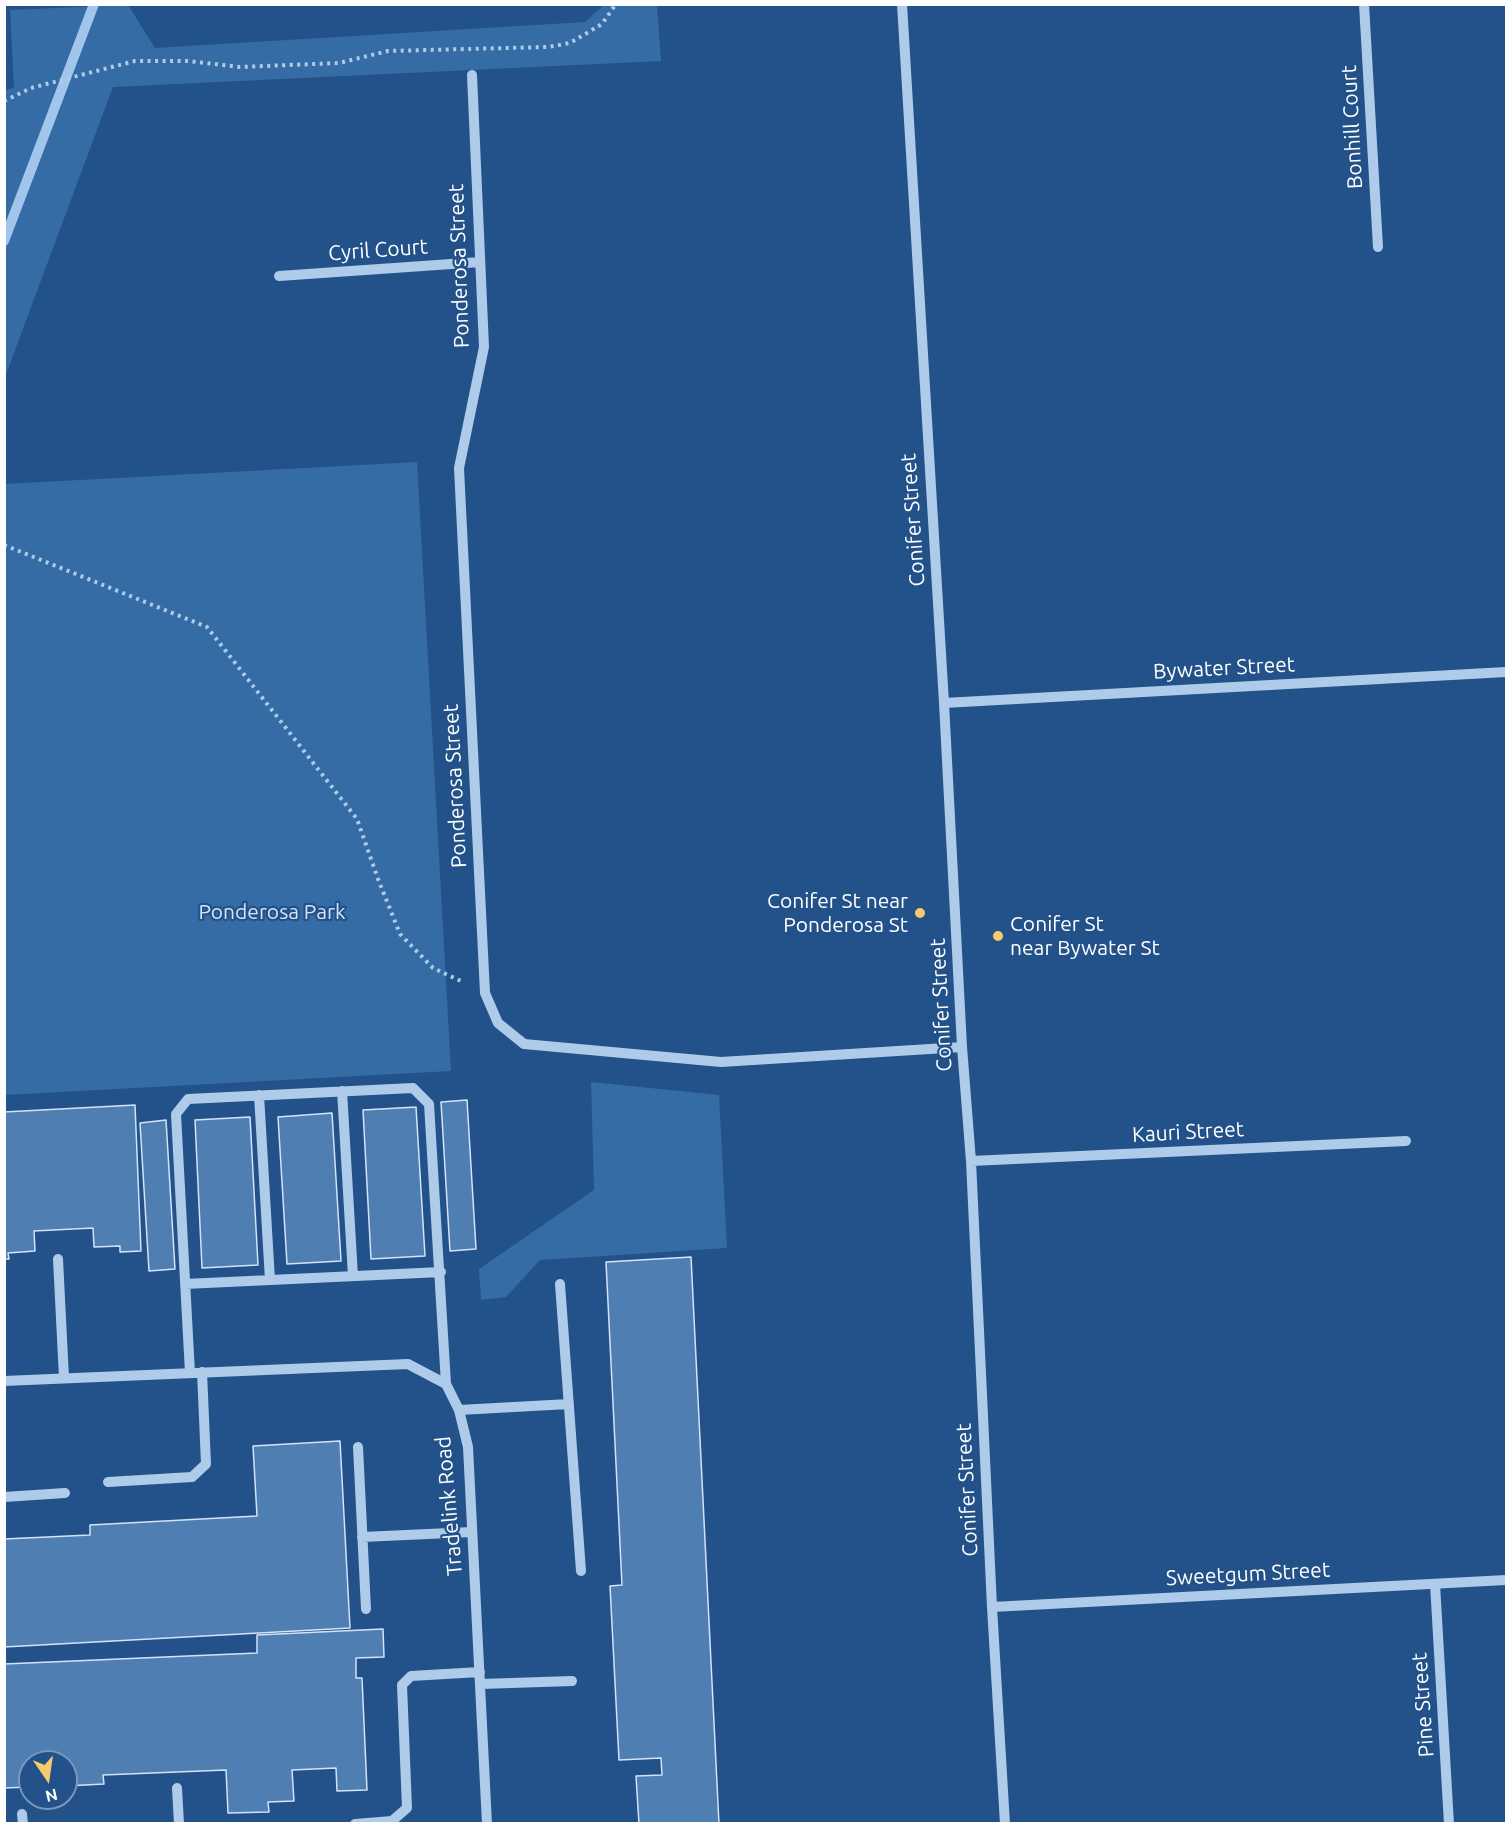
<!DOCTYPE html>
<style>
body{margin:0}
#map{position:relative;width:1511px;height:1828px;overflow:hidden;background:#225289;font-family:Ubuntu,sans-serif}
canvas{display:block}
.frame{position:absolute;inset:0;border:6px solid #fff;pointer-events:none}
.north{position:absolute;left:18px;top:1750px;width:60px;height:60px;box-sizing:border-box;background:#225289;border:2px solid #7a97b8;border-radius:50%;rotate:167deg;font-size:16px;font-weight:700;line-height:24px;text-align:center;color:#fff}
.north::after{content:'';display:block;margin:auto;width:21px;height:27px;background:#f6cb70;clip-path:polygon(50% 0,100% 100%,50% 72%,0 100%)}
</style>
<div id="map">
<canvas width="1511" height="1828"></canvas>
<div class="frame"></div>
<div class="north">N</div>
</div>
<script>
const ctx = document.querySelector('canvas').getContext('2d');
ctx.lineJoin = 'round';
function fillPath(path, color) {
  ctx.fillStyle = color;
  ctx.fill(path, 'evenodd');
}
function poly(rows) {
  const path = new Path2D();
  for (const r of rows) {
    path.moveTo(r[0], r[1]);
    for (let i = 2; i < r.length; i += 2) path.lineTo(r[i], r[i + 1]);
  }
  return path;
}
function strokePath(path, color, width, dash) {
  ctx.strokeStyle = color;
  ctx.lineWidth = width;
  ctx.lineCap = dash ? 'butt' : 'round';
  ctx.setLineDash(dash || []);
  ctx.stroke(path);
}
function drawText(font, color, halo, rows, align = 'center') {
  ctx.font = font + ' Ubuntu,sans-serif';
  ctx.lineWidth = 4.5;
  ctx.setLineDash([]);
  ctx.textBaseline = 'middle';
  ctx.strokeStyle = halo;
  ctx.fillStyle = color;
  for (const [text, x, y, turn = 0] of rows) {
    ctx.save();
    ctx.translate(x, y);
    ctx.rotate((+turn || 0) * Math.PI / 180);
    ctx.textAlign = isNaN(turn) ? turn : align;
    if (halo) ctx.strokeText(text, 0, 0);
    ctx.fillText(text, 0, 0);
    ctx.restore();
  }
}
const green = poly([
 [128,5,155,48,585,22,604,5,657,5,661,61,113,87,5,377,4,90,14,88,10,10],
 [417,462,451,1071,5,1095,5,484],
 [591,1082,719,1095,727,1248,540,1260,506,1297,481,1300,479,1269,594,1190]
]);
const stream = poly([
 [4,241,94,4]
]);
const building = poly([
 [467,1100,476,1249,450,1251,441,1102,467,1100],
 [135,1105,141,1251,120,1252,120,1246,94,1247,93,1228,34,1231,35,1251,8,1253,9,1259,4,1259,4,1112,135,1105],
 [416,1107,425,1256,371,1259,363,1110,416,1107],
 [332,1113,341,1261,287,1264,278,1117,332,1113],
 [250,1117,258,1265,202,1268,195,1120,250,1117],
 [166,1120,175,1269,149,1271,140,1123,166,1120],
 [691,1257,719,1824,639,1824,636,1776,662,1775,661,1758,619,1760,610,1586,622,1585,606,1262,691,1257],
 [340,1441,350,1628,4,1647,4,1539,90,1535,90,1525,257,1516,253,1446,340,1441],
 [383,1629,384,1657,356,1658,356,1678,362,1678,367,1790,337,1791,336,1768,292,1770,294,1801,268,1802,269,1812,228,1813,226,1770,103,1775,104,1784,66,1786,66,1762,30,1762,30,1787,4,1788,4,1664,257,1653,257,1635,383,1629]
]);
const path = poly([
 [4,101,31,88,135,61,188,61,240,67,339,63,388,51,548,47,570,43,602,24,616,4],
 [4,545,207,627,357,819,378,879,400,934,433,968,463,982]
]);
const minor = poly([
 [902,4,944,703,962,1047,971,1161,992,1607,1005,1824],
 [1364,4,1378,247],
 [472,75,484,347,459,468,485,993,498,1023,524,1044,721,1062,962,1047],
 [279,276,480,262],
 [944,703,1506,672],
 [342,1091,353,1276],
 [259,1095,270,1280],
 [971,1161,1406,1141],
 [58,1259,64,1378],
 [185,1284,441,1272],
 [560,1284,581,1571],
 [190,1373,176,1114,188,1099,413,1088,429,1104,446,1384],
 [4,1381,408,1364,446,1384,459,1410,468,1447,487,1824],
 [459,1410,569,1404],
 [358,1447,366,1609],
 [108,1482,192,1477,206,1464,202,1372],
 [4,1497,65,1493],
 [362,1537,472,1532],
 [1435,1584,1449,1824],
 [992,1607,1506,1580],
 [481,1684,572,1681],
 [177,1788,179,1824],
 [22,1814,23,1824],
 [355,1824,392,1821,407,1808,402,1685,411,1676,480,1672]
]);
const markers = [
 [920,913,6,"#f6cb70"],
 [998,936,6,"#f6cb70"]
];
const streetNames = [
 ["Bonhill Court",1352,127,-93],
 ["Cyril Court",378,250,-4],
 ["Ponderosa Street",459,266,-92],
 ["Conifer Street",913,520,-94],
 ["Bywater Street",1224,668,-3],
 ["Ponderosa Street",455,786,-93],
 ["Conifer Street",941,1005,-93],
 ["Kauri Street",1188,1132,-3],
 ["Conifer Street",967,1490,-93],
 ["Tradelink Road",449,1506,-95],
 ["Sweetgum Street",1248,1574,-3],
 ["Pine Street",1423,1705,-94]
];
const poiNames = [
 ["Conifer St near",908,901],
 ["Ponderosa St",908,925],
 ["Conifer St",1010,924,"left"],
 ["near Bywater St",1010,948,"left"]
];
const parkNames = [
 ["Ponderosa Park",272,912]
];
fillPath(green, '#366ca6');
strokePath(stream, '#a2c6eb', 10);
fillPath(building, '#4f7eb2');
strokePath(building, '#d2e4f8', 1.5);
strokePath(path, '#aecbea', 4, [3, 4.5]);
strokePath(minor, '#aecbea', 10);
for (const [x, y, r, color] of markers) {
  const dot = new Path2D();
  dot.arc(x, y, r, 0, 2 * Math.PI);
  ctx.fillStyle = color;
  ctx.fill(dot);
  strokePath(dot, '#225289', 2);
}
drawText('21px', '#fff', '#225289', streetNames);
drawText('21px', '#fff', '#225289', poiNames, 'right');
drawText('21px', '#d2e4f8', '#225289', parkNames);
</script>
